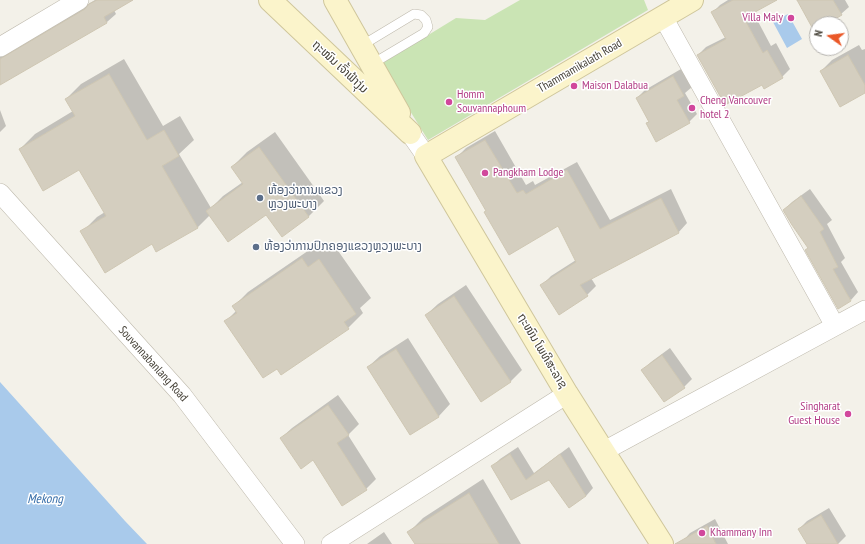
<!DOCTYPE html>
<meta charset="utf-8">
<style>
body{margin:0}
#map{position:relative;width:865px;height:544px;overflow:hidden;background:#f3f1e9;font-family:"PT Sans Narrow",sans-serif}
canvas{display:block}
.north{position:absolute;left:809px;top:16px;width:40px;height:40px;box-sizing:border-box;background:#fff;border:1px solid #b5b3af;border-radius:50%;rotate:284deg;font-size:11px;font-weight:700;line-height:16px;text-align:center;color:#464238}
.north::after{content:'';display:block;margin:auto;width:14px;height:18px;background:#ea5828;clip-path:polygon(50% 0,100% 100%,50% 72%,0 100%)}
</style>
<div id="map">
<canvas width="865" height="544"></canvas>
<div class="north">N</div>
</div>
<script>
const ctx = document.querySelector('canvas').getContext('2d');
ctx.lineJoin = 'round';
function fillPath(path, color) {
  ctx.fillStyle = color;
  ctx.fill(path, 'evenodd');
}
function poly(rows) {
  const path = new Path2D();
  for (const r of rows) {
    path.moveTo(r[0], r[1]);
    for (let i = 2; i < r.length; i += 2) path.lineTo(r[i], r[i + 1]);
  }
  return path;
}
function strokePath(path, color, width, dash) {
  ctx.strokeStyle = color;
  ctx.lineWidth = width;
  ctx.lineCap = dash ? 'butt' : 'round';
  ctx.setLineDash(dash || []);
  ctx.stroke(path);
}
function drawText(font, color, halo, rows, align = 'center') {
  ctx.font = font + ' "PT Sans Narrow","Noto Sans Lao",sans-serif';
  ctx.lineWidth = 3;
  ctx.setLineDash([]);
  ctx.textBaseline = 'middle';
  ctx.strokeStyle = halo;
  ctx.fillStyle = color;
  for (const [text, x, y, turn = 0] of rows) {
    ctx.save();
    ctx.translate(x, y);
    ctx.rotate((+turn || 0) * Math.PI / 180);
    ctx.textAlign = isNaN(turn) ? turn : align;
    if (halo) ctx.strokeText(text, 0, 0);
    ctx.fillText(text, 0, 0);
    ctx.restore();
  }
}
const green = poly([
 [520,0,644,0,648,10,428,140,381,64,456,18,485,20]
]);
const water = poly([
 [788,14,802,39,787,48,773,22],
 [0,382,125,521,147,544,0,544]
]);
const shadow = poly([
 [95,0,131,0,114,10,116,14,107,22,0,84,0,56],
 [728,0,775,0,753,12,771,46,776,43,790,69,782,77,762,83,698,55,706,47,726,37,712,13,720,5],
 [798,0,845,0,849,7,841,14,824,24,817,24,817,28],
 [859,45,862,50,865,49,865,92,821,71,832,60],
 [124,59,163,126,180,116,194,140,179,154,211,208,223,196,243,182,232,167,247,152,275,132,324,201,309,216,282,236,266,214,210,215,198,227,157,251,152,243,82,232,97,217,105,212,79,168,20,149,35,134,73,111,66,99,81,84],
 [681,69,692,87,685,93,697,114,689,122,647,123,650,121,637,98,645,90],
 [0,110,6,126,0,132],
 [495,131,526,185,533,181,535,185,577,162,610,220,671,189,687,223,678,233,591,278,596,286,587,295,542,285,551,276,576,260,558,224,487,210,456,158,466,148],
 [810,189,832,220,827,224,845,258,841,262,858,292,851,300,809,248,784,210,792,202],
 [318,244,323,252,334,245,371,298,360,308,363,313,348,328,281,374,277,368,226,321,236,311,233,307,248,292],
 [466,285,522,370,510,382,426,315,438,304],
 [408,338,450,404,439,416,410,434,368,367,380,356],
 [670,348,692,379,684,387,643,370,651,362],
 [338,395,359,424,348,435,376,479,366,489,281,438,292,428],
 [518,447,534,473,569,447,593,488,586,496,549,479,512,499,493,466,500,459],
 [483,479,521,544,416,544,409,532,423,518],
 [829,508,846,536,838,544,808,544,799,529,807,521],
 [715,519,728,544,684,544,683,541,690,533],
 [384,532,392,544,367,544]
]);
const building = poly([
 [97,0,133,0,104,17,107,23,0,85,0,59,85,9,89,4,97,0],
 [733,0,777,0,744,18,763,53,767,50,783,78,764,89,762,85,725,105,697,55,726,39,711,12,733,0],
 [797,0,833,0,842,15,826,24,817,24,817,29,814,31,797,0],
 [848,55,865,85,865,93,840,107,820,71,848,55],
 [109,74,147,140,164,130,179,156,162,166,198,228,156,252,152,244,105,273,80,231,106,216,79,170,43,191,19,149,75,116,65,99,109,74],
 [673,76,684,96,677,100,690,123,656,142,646,123,649,122,636,98,673,76],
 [485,140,517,193,523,190,526,194,567,170,600,229,661,198,679,233,580,285,588,296,559,315,540,285,576,262,558,226,509,255,484,212,486,211,455,157,485,140],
 [259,147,309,217,282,237,266,215,228,242,206,211,243,184,231,167,259,147],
 [801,196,824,229,820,232,838,267,833,269,851,301,838,309,805,250,808,248,792,225,783,210,801,196],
 [302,258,308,267,319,259,356,314,344,322,349,329,281,375,277,369,263,378,224,321,237,313,232,306,302,258],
 [454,296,511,382,481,402,425,315,454,296],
 [396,349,439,417,410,435,367,367,396,349],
 [662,355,685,388,664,402,641,370,662,355],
 [328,405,349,435,337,443,367,490,342,506,313,460,301,469,280,438,328,405],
 [510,454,526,480,560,454,586,496,569,508,549,480,511,500,491,466,510,454],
 [469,493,499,544,415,544,407,532,469,493],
 [821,515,838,544,807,544,798,529,821,515],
 [707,526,716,544,675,544,707,526]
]);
const lane = poly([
 [361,46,414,14,421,15,426,20,428,27,424,33,372,64]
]);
const street = poly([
 [663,17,835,326],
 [0,47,79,0],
 [410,133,426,156],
 [0,193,182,395,295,544],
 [604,451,865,310],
 [331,544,567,394]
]);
const secondary = poly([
 [270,0,410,133],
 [335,0,399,113],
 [662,544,567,394,426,156,692,0]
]);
const markers = [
 [791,18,4,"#d1479c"],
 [574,86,4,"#d1479c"],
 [449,102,4,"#d1479c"],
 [692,108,4,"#d1479c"],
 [485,173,4,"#d1479c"],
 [260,198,4,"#5c6f8a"],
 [256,247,4,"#5c6f8a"],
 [848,414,4,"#d1479c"],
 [702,533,4,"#d1479c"]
];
const hotelNames = [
 ["Villa Maly",783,18,"right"],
 ["Maison Dalabua",582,86],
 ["Homm",457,95],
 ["Souvannaphoum",457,109],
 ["Cheng Vancouver",700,101],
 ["hotel 2",700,115],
 ["Pangkham Lodge",493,173],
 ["Singharat",840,407,"right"],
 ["Guest House",840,421,"right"],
 ["Khammany Inn",710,533]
];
const streetNames = [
 ["Thammamikalath Road",580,66,-30],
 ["ຖະໜົນ ເຈົ້າຟ້າງຸ່ມ",340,67,43],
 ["ຖະໜົນ ໂພທິສະລາຊ",542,351,59],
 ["Souvannabanlang Road",153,364,48]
];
const serviceNames = [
 ["ຫ້ອງວ່າການແຂວງ",268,191],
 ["ຫຼວງພະບາງ",268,205],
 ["ຫ້ອງວ່າການປົກຄອງແຂວງຫຼວງພະບາງ",264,247]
];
const waterNames = [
 ["Mekong",45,499]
];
fillPath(green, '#cae4b4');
fillPath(water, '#a9caeb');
fillPath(shadow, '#0003');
fillPath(building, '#d4cebf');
strokePath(building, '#cec6b2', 1);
strokePath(lane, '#beb9ac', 10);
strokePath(street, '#beb9ac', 20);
strokePath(secondary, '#cfc69b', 24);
strokePath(lane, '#fff', 9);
strokePath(street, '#fff', 19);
strokePath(secondary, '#fbf4cb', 22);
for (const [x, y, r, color] of markers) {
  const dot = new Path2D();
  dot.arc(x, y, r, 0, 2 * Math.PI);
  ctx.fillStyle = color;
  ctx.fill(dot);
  strokePath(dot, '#fff', 1.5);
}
drawText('12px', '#b23c85', '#fff', hotelNames, 'left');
drawText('12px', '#464238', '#fff', streetNames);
drawText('12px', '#4e5e75', '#fff', serviceNames, 'left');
drawText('italic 13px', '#386faa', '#fff', waterNames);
</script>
